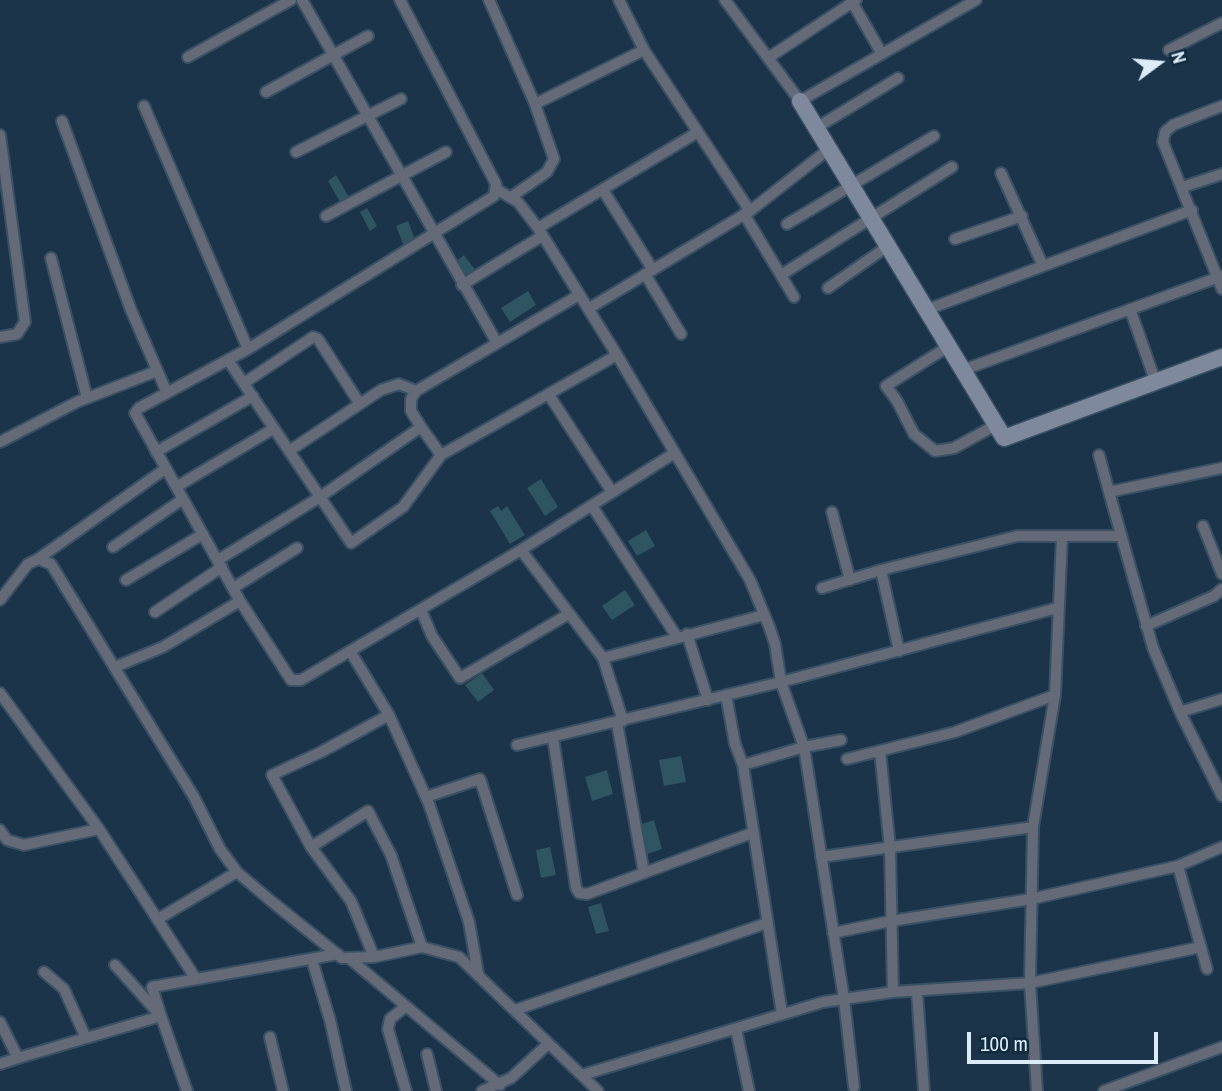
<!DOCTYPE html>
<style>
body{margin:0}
#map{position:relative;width:1222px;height:1091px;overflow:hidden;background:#1b3449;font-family:"Archivo Narrow",sans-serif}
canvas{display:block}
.north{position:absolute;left:1124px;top:28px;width:70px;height:70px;-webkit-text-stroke:5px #102a3e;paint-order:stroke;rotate:74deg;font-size:19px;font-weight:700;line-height:28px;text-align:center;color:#dbebf8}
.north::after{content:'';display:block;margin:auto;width:24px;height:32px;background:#dbebf8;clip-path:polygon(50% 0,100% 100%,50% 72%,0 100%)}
.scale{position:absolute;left:967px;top:1032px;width:191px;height:32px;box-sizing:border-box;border:4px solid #dbebf8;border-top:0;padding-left:9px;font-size:21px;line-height:24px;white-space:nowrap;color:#dbebf8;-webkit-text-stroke:5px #102a3e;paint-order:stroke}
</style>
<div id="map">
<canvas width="1222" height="1091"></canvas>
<div class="north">N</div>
<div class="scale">100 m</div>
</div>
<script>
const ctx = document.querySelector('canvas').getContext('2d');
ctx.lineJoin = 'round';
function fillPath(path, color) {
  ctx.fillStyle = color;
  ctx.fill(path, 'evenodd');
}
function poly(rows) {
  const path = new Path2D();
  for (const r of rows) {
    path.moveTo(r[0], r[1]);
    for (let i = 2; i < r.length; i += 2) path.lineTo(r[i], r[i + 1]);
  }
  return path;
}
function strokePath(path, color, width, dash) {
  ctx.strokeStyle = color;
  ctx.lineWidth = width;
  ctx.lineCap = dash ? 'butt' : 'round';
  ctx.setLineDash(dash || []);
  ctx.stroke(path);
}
const building = poly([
 [336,175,349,197,340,202,328,181],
 [367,208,377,226,370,231,360,212],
 [408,221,415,240,403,244,396,226],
 [464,255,476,271,465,279,454,263],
 [528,291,536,305,510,322,501,308],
 [541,479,558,507,545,516,527,488],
 [498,506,501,511,507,506,525,535,510,544,490,511],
 [646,530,655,546,637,556,628,541],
 [625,590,635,605,612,620,602,606],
 [482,673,494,690,478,702,465,685],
 [681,756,686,782,664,786,659,760],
 [607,770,613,794,592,801,585,777],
 [654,820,662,849,647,854,639,825],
 [550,847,556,875,541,878,536,850],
 [601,903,609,931,596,934,588,907]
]);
const street = poly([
 [302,0,497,343],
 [400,0,496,184,494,196,248,349,139,408,135,413,240,601,291,680,301,680,521,550,673,454],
 [489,0,535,104,554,159,547,172,511,197],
 [619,0,644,50,750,211],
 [725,0,800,101,976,0],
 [852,2,882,54],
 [1169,50,1222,23],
 [188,57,291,0],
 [768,58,856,0],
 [266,92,368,36],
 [535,104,644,50],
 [144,106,248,349],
 [1222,106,1173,125,1165,132,1163,142,1222,289],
 [62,121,131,310,167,393],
 [816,128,898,78],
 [0,135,25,322,17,334,0,337],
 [296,152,401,99],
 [1001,173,1043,266],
 [1183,187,1222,174],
 [496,189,518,202,538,228,617,355,750,580,769,626,775,644,781,682,804,747,844,999,854,1087],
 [603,190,653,270],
 [744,214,794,297],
 [326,216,446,152],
 [787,224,934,136],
 [538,228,698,132],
 [955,239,1022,216],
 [51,258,87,398],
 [645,274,681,334],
 [781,275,952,167],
 [462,285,542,236],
 [828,288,888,246],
 [579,295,416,391,411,399,411,411,421,427,441,455,617,355],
 [588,309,750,211,829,149],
 [1130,309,1155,380],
 [926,310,1192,210],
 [949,346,886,386,897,401,914,434,935,451,954,448,996,425],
 [228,360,351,543,403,507,441,455],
 [963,370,1222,276],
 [244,383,313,337,318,339,360,404],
 [549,395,612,492],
 [0,442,77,402,157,371],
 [289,451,381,390,399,384,416,391],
 [156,452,253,396],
 [1099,455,1109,492],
 [1222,468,1109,492,1153,648,1180,712,1222,796],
 [176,487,273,429],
 [592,506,677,637],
 [832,512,850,580],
 [1203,526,1222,574],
 [113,547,183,499],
 [521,550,603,658,623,721],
 [38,559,165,469],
 [218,560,320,497,421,427],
 [881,570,899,651],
 [126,580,203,534],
 [233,588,297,548],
 [822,588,881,570,1017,536,1120,536],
 [0,600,28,564,38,559,51,564,194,797,220,849,237,872,271,901,342,958,374,957,422,947,459,957,598,1091],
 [421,610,432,636,460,678,567,615],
 [155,612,222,567],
 [1146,626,1214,596,1222,589],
 [687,634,708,700],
 [350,651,389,715,429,804,469,922,478,973],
 [603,658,764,615],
 [115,667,163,647,240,601],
 [0,693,99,829,196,979],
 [726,695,735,744,743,765],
 [1180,712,1222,699],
 [617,723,644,873],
 [553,738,576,888,579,893,587,894,752,833],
 [517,745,781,682,1057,608],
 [880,751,890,848,893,992],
 [847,759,955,732,1055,695],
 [426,797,480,779,517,895],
 [0,830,7,840,24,845,99,829],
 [311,847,368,811,391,855,422,947],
 [821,857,1033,827],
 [158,919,237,872],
 [833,933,891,921,1031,899,1178,866],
 [374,957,351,901,311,847,272,775,321,752,389,715],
 [350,959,500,1085],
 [312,960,330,1020,346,1091],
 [115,965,159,1014],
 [1207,969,1178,866,1222,847],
 [44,972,64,989,85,1036],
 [917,992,924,1091],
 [405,1007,390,1019,388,1029,406,1091],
 [515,1010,767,923],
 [782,1014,743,765,804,747,841,740],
 [161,1016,152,987,338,954],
 [0,1022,18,1058,161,1016,187,1091],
 [736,1029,749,1091],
 [270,1037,283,1091],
 [427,1054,436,1091],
 [0,1064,18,1058],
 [582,1075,823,1002,893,992,1030,983,1201,947],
 [482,1091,511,1078,547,1045],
 [1037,1091,1030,983,1033,827,1055,695,1062,537],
 [1104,1091,1222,1047]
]);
const secondary = poly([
 [800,101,1004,438,1222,357]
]);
fillPath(building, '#2f5462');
strokePath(street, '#3a5165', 14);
strokePath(secondary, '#3a5165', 19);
strokePath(street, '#646a77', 10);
strokePath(secondary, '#7f899e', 16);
</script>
